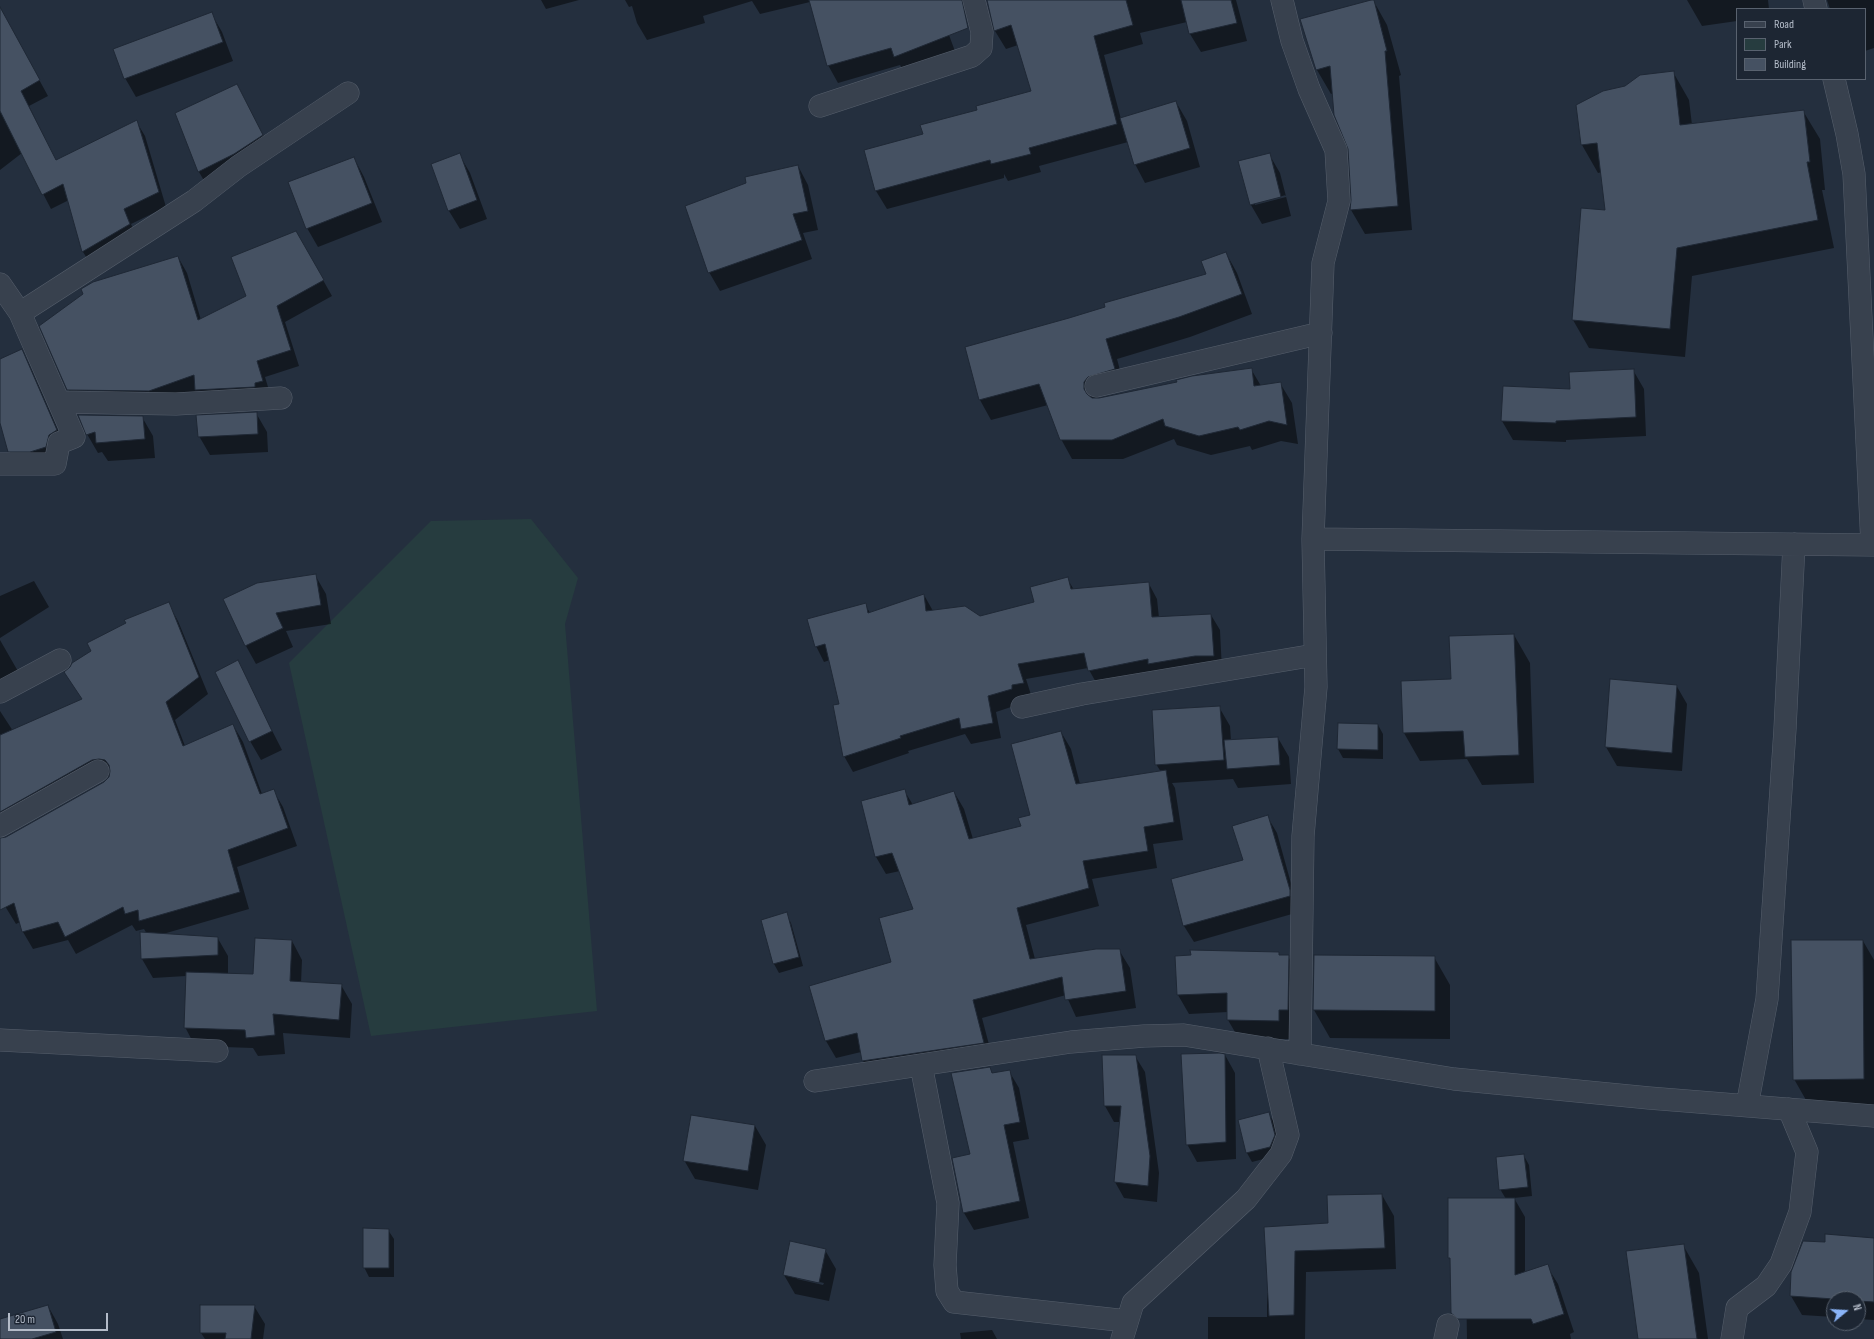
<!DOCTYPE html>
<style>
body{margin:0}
#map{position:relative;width:1874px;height:1339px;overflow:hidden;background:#242f3e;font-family:"Sofia Sans Condensed",sans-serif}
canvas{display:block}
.legend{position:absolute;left:1736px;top:8px;width:130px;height:72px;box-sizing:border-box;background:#1d2633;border:1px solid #59626f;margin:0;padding:5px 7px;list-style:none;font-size:12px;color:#b4bcc9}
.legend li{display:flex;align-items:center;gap:8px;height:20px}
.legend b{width:20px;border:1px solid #59626f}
.north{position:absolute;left:1826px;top:1291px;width:40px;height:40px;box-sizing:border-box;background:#1d2633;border:1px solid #59626f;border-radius:50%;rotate:72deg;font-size:11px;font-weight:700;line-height:16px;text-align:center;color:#b4bcc9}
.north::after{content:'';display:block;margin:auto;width:14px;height:18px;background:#8ab4f8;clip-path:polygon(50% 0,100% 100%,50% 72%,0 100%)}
.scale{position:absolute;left:8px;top:1313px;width:100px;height:18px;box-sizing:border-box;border:2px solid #b4bcc9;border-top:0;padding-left:5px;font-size:12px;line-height:14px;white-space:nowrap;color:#b4bcc9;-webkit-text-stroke:3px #1d2633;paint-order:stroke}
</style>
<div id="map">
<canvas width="1874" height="1339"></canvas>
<ul class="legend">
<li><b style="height:5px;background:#38414e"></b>Road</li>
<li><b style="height:11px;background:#263c3f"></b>Park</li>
<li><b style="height:11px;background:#455162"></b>Building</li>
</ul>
<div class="north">N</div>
<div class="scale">20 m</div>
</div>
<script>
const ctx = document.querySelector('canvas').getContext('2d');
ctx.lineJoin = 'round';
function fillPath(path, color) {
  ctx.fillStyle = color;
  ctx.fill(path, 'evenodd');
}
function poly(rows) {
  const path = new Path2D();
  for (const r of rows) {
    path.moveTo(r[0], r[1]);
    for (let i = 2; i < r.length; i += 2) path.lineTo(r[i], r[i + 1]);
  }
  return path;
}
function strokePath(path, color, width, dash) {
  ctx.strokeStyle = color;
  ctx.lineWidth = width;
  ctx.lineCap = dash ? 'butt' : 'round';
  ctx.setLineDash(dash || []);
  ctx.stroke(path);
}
const green = poly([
 [531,519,578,578,565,624,597,1011,371,1036,289,663,431,521]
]);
const shadow = poly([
 [541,0,579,0,546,9],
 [625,0,922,0,945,24,956,54,905,74,900,65,838,83,828,65,810,2,760,14,752,1,703,16,705,23,647,40,637,23,632,6,629,7],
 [1000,0,1236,0,1247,41,1201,52,1190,34,1187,22,1140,33,1143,44,1104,55,1121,119,1176,102,1187,121,1200,167,1145,183,1135,164,1128,142,1039,166,1041,172,1008,181,1004,174,1004,178,887,209,876,191,924,135,975,112,1032,92,1018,45,1006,49,995,31,989,4],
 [1373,0,1387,25,1401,75,1399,76,1412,230,1365,234,1351,210,1352,200,1349,149,1334,93,1331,94,1317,70],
 [1687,0,1768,0,1769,9,1737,9,1737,21,1702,26],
 [1827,0,1874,0,1874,48,1865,51,1865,9,1830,9],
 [0,8,48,96,29,106,56,161,136,121,145,136,166,207,131,224,138,240,92,266,83,252,69,200,51,209,22,153,0,170],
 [211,13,222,32,233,61,136,97,125,78],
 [1673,72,1689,100,1692,125,1803,111,1820,139,1825,190,1822,190,1834,248,1692,276,1685,357,1589,348,1573,320,1606,211,1602,172,1598,173,1582,145,1626,87],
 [247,104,273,154,210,191,199,172,176,113],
 [459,154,470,173,487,219,460,229,449,211],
 [1269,154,1280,173,1291,216,1262,224,1251,205,1240,161],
 [1286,195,1286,197,1255,205,1255,203],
 [354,158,364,177,382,222,318,247,307,228],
 [798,166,808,185,818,230,803,233,812,259,720,291,709,272],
 [296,232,332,296,285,322,299,366,265,377,271,397,77,405,68,389,178,257,187,273,201,320,247,297],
 [1226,253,1237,273,1252,314,1190,337,1117,359,1125,389,1099,396,1097,400,1251,369,1261,386,1280,383,1292,403,1298,444,1281,441,1252,450,1250,446,1211,455,1177,445,1174,439,1123,459,1072,459,1061,439,1048,405,991,420,980,400,966,348,1069,319,1207,274],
 [22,350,29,364,64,444,53,460,17,465,9,451,0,420,0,360],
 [1633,370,1644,389,1646,436,1566,440,1566,442,1513,440,1502,421,1571,390],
 [256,413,267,432,268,452,210,455,199,436],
 [142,417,153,436,155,458,108,461,102,452,98,453,87,434],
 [315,575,326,594,331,624,286,631,293,647,256,664,246,646,224,599],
 [1067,578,1074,590,1149,584,1157,599,1159,618,1211,615,1220,630,1222,671,1098,686,1088,668,1026,679,1032,698,1020,704,996,712,1001,738,971,744,965,734,908,751,909,753,853,772,844,756,840,705,830,660,824,662,816,646,865,604,870,613,924,595,933,611,980,617,1036,602],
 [34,581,49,607,0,638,0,596],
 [168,603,178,621,208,694,175,720,185,746,233,725,243,742,262,794,273,790,283,807,297,846,237,867,249,909,163,934,217,937,228,956,228,974,254,975,292,941,302,960,301,983,341,985,352,1004,350,1038,283,1033,285,1054,258,1056,253,1048,195,1046,185,1027,186,976,153,978,142,959,147,934,144,929,136,931,132,925,76,954,68,940,33,949,23,932,20,922,16,924,0,898,0,839,6,838,105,783,110,776,102,777,0,836,0,711,13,731,83,700,66,672],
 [1514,635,1530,663,1534,783,1482,785,1467,759,1420,761,1404,733,1452,680],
 [0,640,19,673,0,685],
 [237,662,282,750,261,760,250,741],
 [1676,685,1687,704,1682,771,1617,766,1606,747],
 [1219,707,1230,726,1231,741,1278,738,1289,757,1291,784,1238,788,1233,779,1172,783,1175,788,1183,840,1153,844,1157,868,1092,879,1099,906,1026,925,1035,959,1119,950,1130,968,1136,1008,1076,1017,1066,995,982,1018,993,1060,873,1078,863,1061,861,1052,836,1058,826,1041,810,987,892,963,914,909,900,871,886,874,876,857,862,801,904,790,913,805,954,792,964,809,973,839,1022,826,1031,815,1061,732,1071,749,1080,784,1161,772,1156,764],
 [1339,724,1378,725,1383,734,1383,759,1343,758,1338,749],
 [1267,816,1277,833,1299,912,1194,942,1184,926,1244,861],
 [786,914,791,923,803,966,779,973,774,964,762,920],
 [1863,941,1874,960,1874,1107,1810,1107,1794,1079],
 [1278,953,1280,956,1288,956,1299,975,1298,1029,1289,1029,1289,1039,1239,1039,1228,1020,1228,1012,1189,1014,1178,995,1176,957],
 [1315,956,1434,957,1450,985,1450,1039,1330,1038,1314,1010],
 [1225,1055,1235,1073,1236,1159,1197,1162,1187,1144],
 [1135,1056,1145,1072,1159,1173,1157,1202,1124,1198,1115,1182,1121,1122,1114,1122,1105,1106],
 [990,1068,993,1074,1009,1071,1019,1088,1029,1139,1013,1142,1029,1218,974,1230,964,1213,953,1158,971,1155],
 [1268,1113,1274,1122,1279,1145,1275,1156,1252,1162,1247,1153],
 [755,1126,766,1145,758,1190,695,1179,684,1160],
 [1524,1156,1529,1165,1532,1196,1514,1198,1525,1217,1525,1273,1547,1266,1558,1284,1574,1332,1570,1334,1571,1339,1467,1339,1466,1282,1449,1257,1506,1199,1500,1189],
 [1382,1195,1394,1216,1396,1269,1306,1272,1305,1339,1208,1339,1208,1317,1267,1317,1267,1293,1269,1293,1265,1228,1329,1224],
 [388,1230,394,1239,394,1277,369,1277,364,1267],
 [1874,1239,1874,1320,1858,1319,1858,1299,1834,1299,1834,1317,1802,1315,1791,1296],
 [1683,1245,1699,1273,1708,1339,1639,1339],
 [825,1250,836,1269,829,1301,795,1294,784,1275],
 [797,1277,824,1283,823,1285,797,1279],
 [48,1306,58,1324,63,1339,0,1339,0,1321],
 [254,1306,265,1324,263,1339,205,1339,201,1333],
 [992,1330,997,1339,961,1339,960,1333]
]);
const building = poly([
 [809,0,962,0,968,28,894,57,891,48,827,66,809,0],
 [987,0,1126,0,1133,25,1094,36,1117,124,1029,148,1031,154,991,164,990,160,875,191,864,150,923,134,920,125,977,110,976,106,1031,91,1011,25,994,31,987,0],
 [1181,0,1231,0,1237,23,1189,34,1181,0],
 [1371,0,1374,0,1387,51,1385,51,1398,206,1350,210,1351,200,1348,149,1334,115,1330,66,1316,70,1300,19,1371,0],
 [0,7,40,80,21,91,56,160,137,120,159,192,124,209,130,224,82,252,63,184,42,195,0,111,0,7],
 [212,12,223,42,124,79,113,49,212,12],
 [1674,71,1680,125,1804,110,1810,162,1807,162,1818,220,1677,248,1670,329,1572,320,1581,208,1605,210,1597,143,1581,145,1576,105,1603,91,1625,86,1640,75,1674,71],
 [237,84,263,135,234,154,198,172,175,113,237,84],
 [1176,101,1190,148,1134,165,1120,118,1176,101],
 [460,153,477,200,448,211,431,164,460,153],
 [1270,153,1281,197,1250,205,1238,161,1270,153],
 [354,157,372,203,306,229,288,182,354,157],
 [798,165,808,211,793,214,802,240,708,273,685,206,746,183,745,177,798,165],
 [296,231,324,280,277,306,291,350,257,361,263,381,255,383,255,387,195,390,194,375,149,391,67,390,39,326,83,294,81,289,93,282,178,256,198,320,246,296,231,257,296,231],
 [1226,252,1242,294,1179,317,1106,339,1115,369,1088,377,1084,382,1084,389,1087,394,1092,398,1099,398,1177,382,1176,380,1192,376,1252,368,1254,386,1281,382,1287,425,1269,421,1240,430,1238,427,1199,436,1165,426,1163,419,1112,440,1060,440,1039,384,979,400,965,347,1069,318,1105,307,1104,303,1206,274,1201,261,1226,252],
 [22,349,57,430,49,435,46,447,30,452,8,452,0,423,0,359,22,349],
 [1634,369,1636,417,1556,421,1556,423,1501,421,1503,386,1570,389,1569,372,1634,369],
 [257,412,258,434,198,437,196,415,257,412],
 [78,415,143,416,145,439,96,443,95,432,86,435,78,415],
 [316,574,321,605,276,613,283,628,245,646,223,599,257,583,316,574],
 [1068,577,1071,589,1149,582,1152,617,1211,614,1214,656,1195,656,1148,664,1148,659,1088,671,1084,653,1018,664,1024,683,1012,685,1012,689,988,696,993,723,961,729,959,718,900,736,901,738,843,757,833,705,839,704,825,644,815,647,807,619,866,603,868,613,924,594,926,611,965,606,980,616,1034,602,1030,587,1068,577],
 [169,602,199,677,166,702,183,746,233,724,260,794,274,789,288,828,228,850,240,892,139,921,138,910,125,914,123,907,65,937,58,922,22,932,14,903,0,910,0,838,6,837,104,782,109,777,110,771,109,765,105,760,99,759,92,760,0,812,0,735,82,699,64,672,70,667,72,663,91,651,87,643,126,623,124,620,169,602],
 [1514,634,1519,755,1465,757,1463,731,1403,733,1401,681,1451,679,1449,636,1514,634],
 [238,660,272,731,249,742,215,672,238,660],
 [1610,679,1677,685,1672,753,1605,747,1610,679],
 [1220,706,1224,760,1155,765,1152,710,1220,706],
 [1338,723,1378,724,1378,750,1337,749,1338,723],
 [1061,731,1076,784,1166,770,1174,822,1144,827,1148,851,1083,861,1089,888,1017,908,1030,959,1096,949,1120,949,1126,991,1065,1000,1062,977,973,1000,984,1043,862,1061,857,1033,825,1041,809,986,891,962,879,918,913,909,892,853,875,857,861,801,905,789,909,805,954,791,969,839,1021,826,1018,818,1030,815,1011,744,1061,731],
 [1278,737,1280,765,1227,769,1224,740,1278,737],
 [1268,815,1290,890,1290,896,1183,926,1171,879,1243,860,1232,826,1268,815],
 [787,912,799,957,773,964,761,920,787,912],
 [140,932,218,937,218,955,141,959,140,932],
 [255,938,292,940,290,981,342,984,339,1020,273,1014,275,1035,246,1038,245,1030,184,1028,186,972,253,974,255,938],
 [1791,940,1863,940,1864,1079,1793,1080,1791,940],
 [1190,950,1279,952,1279,955,1289,955,1288,1010,1279,1010,1279,1021,1227,1020,1227,993,1177,995,1175,956,1191,955,1190,950],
 [1314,955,1435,956,1435,1011,1313,1010,1314,955],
 [1220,1053,1225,1054,1226,1142,1186,1145,1181,1054,1220,1053],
 [1102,1055,1136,1055,1150,1156,1148,1186,1114,1182,1121,1106,1104,1106,1102,1055],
 [990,1067,992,1073,1010,1070,1020,1122,1004,1125,1020,1201,963,1213,952,1158,970,1154,951,1073,990,1067],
 [1269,1112,1275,1135,1270,1147,1246,1153,1238,1120,1269,1112],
 [691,1115,755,1125,748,1171,683,1161,691,1115],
 [1524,1154,1528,1187,1499,1190,1496,1157,1524,1154],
 [1382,1194,1385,1248,1295,1251,1294,1315,1269,1316,1264,1227,1328,1223,1327,1195,1382,1194],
 [1448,1198,1515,1198,1515,1275,1548,1264,1564,1314,1533,1324,1531,1319,1458,1319,1451,1313,1450,1258,1448,1258,1448,1198],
 [363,1228,389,1229,389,1268,363,1268,363,1228],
 [1825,1234,1874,1238,1874,1302,1858,1301,1858,1299,1834,1299,1790,1296,1791,1272,1803,1241,1825,1242,1825,1234],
 [790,1241,826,1249,819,1283,783,1275,790,1241],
 [1684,1244,1697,1339,1638,1339,1626,1251,1684,1244],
 [48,1305,56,1332,32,1339,0,1339,0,1319,48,1305],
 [200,1305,255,1305,251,1339,225,1339,226,1333,200,1333,200,1305]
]);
const minor = poly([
 [1282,0,1292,41,1309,89,1336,150,1339,201,1323,263,1313,539,1316,687,1303,836,1300,1054],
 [1814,0,1816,9],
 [1834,79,1847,134,1854,174,1872,545],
 [820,106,972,56,981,48,982,32,974,0],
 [0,284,20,313,74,437,59,443,55,464,0,464],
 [20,313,194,201,239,166,348,93],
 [1096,386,1321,333],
 [59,402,176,404,281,398],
 [1313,539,1874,545],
 [0,692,60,660],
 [1022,707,1082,694,1315,655],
 [0,826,98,771],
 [0,1040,217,1051],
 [921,1065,948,1203,945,1265,947,1291,954,1302,1127,1321],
 [815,1081,1071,1042,1144,1036,1184,1035,1454,1079,1649,1098,1874,1116],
 [1747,1106,1767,999,1785,729,1794,544],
 [1122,1339,1133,1303,1246,1199,1281,1154,1288,1135,1268,1048],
 [1445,1339,1448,1325],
 [1732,1339,1737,1308,1766,1286,1781,1264,1800,1212,1807,1152,1789,1109]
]);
fillPath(green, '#263c3f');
fillPath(shadow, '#0007');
fillPath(building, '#455162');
strokePath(building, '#1f2835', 1);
strokePath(minor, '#565f6c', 23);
strokePath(minor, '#38414e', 22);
</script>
